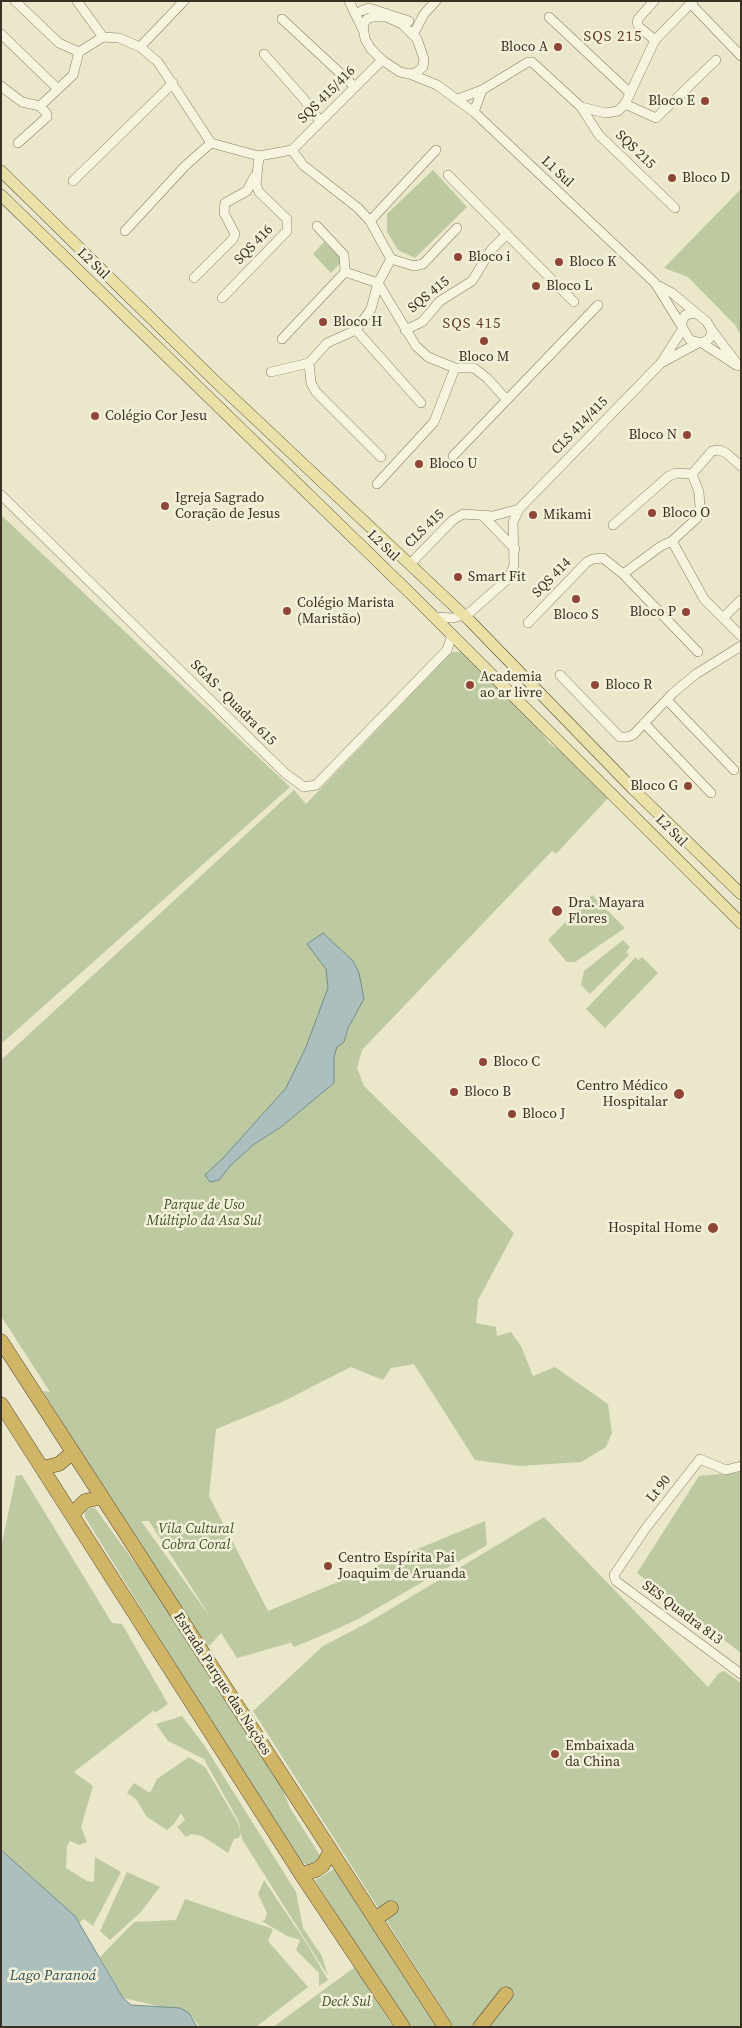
<!DOCTYPE html>
<meta charset="utf-8">
<style>
body{margin:0}
#map{position:relative;width:742px;height:2028px;overflow:hidden;background:#ebe7cb;font-family:"Source Serif 4",serif}
canvas{display:block}
.frame{position:absolute;inset:0;border:2px solid #393123;pointer-events:none}
</style>
<div id="map">
<canvas width="742" height="2028"></canvas>
<div class="frame"></div>
</div>
<script>
const ctx = document.querySelector('canvas').getContext('2d');
ctx.lineJoin = 'round';
function fillPath(path, color) {
  ctx.fillStyle = color;
  ctx.fill(path, 'evenodd');
}
function poly(rows) {
  const path = new Path2D();
  for (const r of rows) {
    path.moveTo(r[0], r[1]);
    for (let i = 2; i < r.length; i += 2) path.lineTo(r[i], r[i + 1]);
  }
  return path;
}
function strokePath(path, color, width, dash) {
  ctx.strokeStyle = color;
  ctx.lineWidth = width;
  ctx.lineCap = dash ? 'butt' : 'round';
  ctx.setLineDash(dash || []);
  ctx.stroke(path);
}
function drawText(font, color, halo, rows, align = 'center') {
  ctx.font = font + ' "Source Serif 4",serif';
  ctx.lineWidth = 5;
  ctx.setLineDash([]);
  ctx.textBaseline = 'middle';
  ctx.strokeStyle = halo;
  ctx.fillStyle = color;
  for (const [text, x, y, turn = 0] of rows) {
    ctx.save();
    ctx.translate(x, y);
    ctx.rotate((+turn || 0) * Math.PI / 180);
    ctx.textAlign = isNaN(turn) ? turn : align;
    if (halo) ctx.strokeText(text, 0, 0);
    ctx.fillText(text, 0, 0);
    ctx.restore();
  }
}
const green = poly([
 [433,170,467,207,415,258,398,250,387,232,387,214],
 [741,189,741,336,736,326,688,277,664,268],
 [324,242,343,260,331,273,313,254],
 [1,515,290,787,1,1044],
 [452,652,464,652,529,716,549,743,576,763,609,797,556,854,552,851,362,1050,357,1068,364,1086,514,1233,478,1300,476,1323,496,1327,497,1336,511,1332,521,1346,533,1376,555,1367,608,1404,612,1433,606,1447,581,1462,520,1466,475,1460,414,1364,391,1368,383,1380,351,1367,280,1403,216,1429,209,1496,268,1611,485,1521,487,1545,360,1618,328,1633,294,1647,288,1639,290,1643,237,1658,221,1633,210,1645,205,1647,155,1572,43,1391,50,1392,1,1316,1,1060,294,790,306,804],
 [141,1521,149,1521,211,1618],
 [592,895,625,928,575,962,567,962,548,940],
 [623,940,630,947,626,952,629,955,590,994,581,985,584,971],
 [636,957,638,960,642,957,658,973,605,1028,586,1009],
 [741,1472,741,1653,637,1573,699,1476],
 [22,1475,112,1623,122,1624,168,1704,155,1713,152,1709,153,1711,74,1772,93,1786,81,1827,87,1842,79,1845,70,1841,67,1846,66,1868,87,1881,92,1882,94,1881,95,1857,121,1872,93,1926,84,1919,71,1929,1,1870,1,1548,16,1476],
 [90,1508,95,1508,156,1592,282,1788,290,1808,323,1860,314,1868,302,1862,216,1730,85,1517,85,1512],
 [544,1517,708,1687,719,1673,724,1671,741,1683,741,2027,454,2027,253,1711,323,1646,369,1622],
 [182,1716,204,1745,296,1892,303,1928,322,1956,328,1976,242,1839,239,1822,204,1759,168,1741,156,1724],
 [189,1757,205,1767,238,1823,241,1833,239,1838,234,1839,228,1853,202,1836,192,1834,186,1837,177,1827,185,1820,181,1813,174,1824,167,1830,147,1817,136,1799,127,1793,134,1783,150,1793,157,1779],
 [334,1869,436,2027,408,2027,315,1880],
 [127,1872,160,1887,140,1913,110,1940,100,1931],
 [264,1880,307,1944,328,1980,319,1986,319,1973,296,1950,300,1940,287,1936,262,1921,265,1920,267,1913,258,1894],
 [185,1899,273,1929,268,1941,308,1987,256,2027,200,2027,189,2013,123,1998,100,1957,134,1922,176,1920],
 [355,1967,393,2027,273,2027]
]);
const water = poly([
 [323,933,353,961,359,973,364,999,348,1028,344,1042,337,1047,334,1057,334,1083,281,1127,253,1145,230,1166,219,1180,210,1182,205,1175,224,1157,286,1088,306,1047,328,988,326,969,307,944,323,933],
 [1,1850,75,1916,123,1998,131,2005,180,2008,189,2013,197,2027,1,2027,1,1850]
]);
const minor = poly([
 [15,1,59,43,79,52],
 [77,1,103,37],
 [349,1,363,30],
 [654,1,638,19,637,22,639,27,655,40],
 [691,4,741,56],
 [361,11,369,8,409,21],
 [372,17,386,17,402,24,417,39,424,59,423,67,417,72,410,74,400,72,382,60,371,49,365,39,363,25,367,19,372,17],
 [549,17,630,93],
 [282,19,354,86],
 [1,34,58,89],
 [413,35,424,14,436,1],
 [140,47,184,1],
 [264,54,303,98,320,121],
 [410,74,437,85,474,112,655,283,681,325],
 [1,86,22,102,40,106,73,75,79,52,103,37,119,38,140,47,158,62,211,143,259,156,292,150],
 [458,99,482,90,528,62,532,62,581,107,606,113,618,111,625,104,655,40,693,1],
 [625,104,656,118,716,60],
 [581,107,599,135,675,208],
 [474,112,482,90],
 [18,143,47,117,47,114,40,106],
 [292,150,303,165,358,208,370,221,391,259,414,266,423,264,457,228],
 [292,150,382,60],
 [448,175,574,302],
 [73,181,173,83],
 [370,221,436,150],
 [125,231,185,166,211,143],
 [345,272,378,283,416,346,428,357,455,368,474,368,487,378,506,399],
 [194,278,233,239,235,234,224,213,225,203,247,191,254,177],
 [659,286,672,293,707,322,711,329,711,334,709,339,702,343,690,340,681,325,685,315,695,313],
 [222,298,287,231,287,219,259,192,256,185,259,156],
 [711,329,739,366],
 [356,330,421,403],
 [405,330,422,322,440,301,472,281,491,250,507,234],
 [282,339,345,272,344,255,317,226],
 [702,343,736,365],
 [663,362,698,343],
 [309,363,311,383,316,392,381,457],
 [271,372,309,363,327,343,356,330,371,309,378,283,391,259],
 [453,456,598,305],
 [377,484,434,422,455,368],
 [1,495,286,774,304,787,316,785,447,650,452,635],
 [482,515,515,549],
 [613,525,669,476,676,473,692,474],
 [672,541,704,599,741,636],
 [410,564,453,520,463,514,493,516,519,509],
 [623,574,661,546,672,541,697,518,700,507,699,492,692,474,712,451,719,450,726,453,741,466],
 [435,617,453,618,468,614,509,578,514,565,513,522,519,509,661,363,682,330],
 [723,618,741,600],
 [528,623,587,562,593,559,603,558,623,574,698,652],
 [560,675,616,733,620,737,627,737,633,735,673,693,696,674,741,646],
 [667,700,734,770],
 [644,723,711,793],
 [741,1466,726,1470,700,1459,646,1528,614,1575,616,1581,741,1674]
]);
const major = poly([
 [1,171,215,381,470,621,633,789,741,894],
 [1,195,416,599,741,923]
]);
const highway = poly([
 [1,1341,445,2027],
 [1,1404,301,1874,403,2027],
 [42,1468,59,1464,73,1452],
 [72,1514,85,1501,102,1497],
 [301,1874,316,1870,323,1865,330,1852],
 [375,1919,391,1908],
 [480,2027,506,1994]
]);
const markers = [
 [558,47,5,"#904637"],
 [705,101,5,"#904637"],
 [672,178,5,"#904637"],
 [458,257,5,"#904637"],
 [559,262,5,"#904637"],
 [536,286,5,"#904637"],
 [323,322,5,"#904637"],
 [484,341,5,"#904637"],
 [95,416,5,"#904637"],
 [687,435,5,"#904637"],
 [419,464,5,"#904637"],
 [165,506,5,"#904637"],
 [652,513,5,"#904637"],
 [533,515,5,"#904637"],
 [458,577,5,"#904637"],
 [576,599,5,"#904637"],
 [287,611,5,"#904637"],
 [686,612,5,"#904637"],
 [470,685,5,"#904637"],
 [595,685,5,"#904637"],
 [688,786,5,"#904637"],
 [557,911,6,"#904637"],
 [483,1062,5,"#904637"],
 [454,1092,5,"#904637"],
 [679,1094,6,"#904637"],
 [512,1114,5,"#904637"],
 [713,1228,6,"#904637"],
 [328,1566,5,"#904637"],
 [555,1754,5,"#904637"]
];
const poiNames = [
 ["Bloco A",548,47,"right"],
 ["Bloco E",695,101,"right"],
 ["Bloco D",682,178],
 ["Bloco i",468,257],
 ["Bloco K",569,262],
 ["Bloco L",546,286],
 ["Bloco H",333,322],
 ["Bloco M",484,357,"center"],
 ["Colégio Cor Jesu",105,416],
 ["Bloco N",677,435,"right"],
 ["Bloco U",429,464],
 ["Igreja Sagrado",175,498],
 ["Coração de Jesus",175,514],
 ["Bloco O",662,513],
 ["Mikami",543,515],
 ["Smart Fit",468,577],
 ["Colégio Marista",297,603],
 ["(Maristão)",297,619],
 ["Bloco P",676,612,"right"],
 ["Bloco S",576,615,"center"],
 ["Academia",480,677],
 ["ao ar livre",480,693],
 ["Bloco R",605,685],
 ["Bloco G",678,786,"right"],
 ["Dra. Mayara",568,903],
 ["Flores",568,919],
 ["Bloco C",493,1062],
 ["Centro Médico",668,1086,"right"],
 ["Hospitalar",668,1102,"right"],
 ["Bloco B",464,1092],
 ["Bloco J",522,1114],
 ["Hospital Home",702,1228,"right"],
 ["Centro Espírita Pai",338,1558],
 ["Joaquim de Aruanda",338,1574],
 ["Embaixada",565,1746],
 ["da China",565,1762]
];
const streetNames = [
 ["SQS 415/416",327,95,-45],
 ["SQS 215",635,150,44],
 ["L1 Sul",557,172,43],
 ["SQS 416",254,245,-46],
 ["L2 Sul",93,264,44],
 ["SQS 415",429,295,-39],
 ["CLS 414/415",580,426,-46],
 ["CLS 415",425,529,-44],
 ["L2 Sul",383,546,44],
 ["SQS 414",552,578,-46],
 ["SGAS - Quadra 615",233,703,45],
 ["L2 Sul",671,831,45],
 ["Lt 90",659,1489,-52],
 ["SES Quadra 813",682,1613,37],
 ["Estrada Parque das Nações",222,1684,57]
];
const parkNames = [
 ["Parque de Uso",204,1205],
 ["Múltiplo da Asa Sul",204,1221],
 ["Vila Cultural",196,1529],
 ["Cobra Coral",196,1545],
 ["Deck Sul",346,2002]
];
const neighbourhoodNames = [
 ["SQS 215",613,37],
 ["SQS 415",472,324]
];
const waterNames = [
 ["Lago Paranoá",53,1976]
];
fillPath(green, '#bdc9a0');
fillPath(water, '#abc0be');
strokePath(water, '#728e8c', 1);
strokePath(minor, '#877c61', 10);
strokePath(major, '#554a34', 12);
strokePath(highway, '#554a34', 15);
strokePath(minor, '#f6f3de', 9);
strokePath(major, '#e9e1a8', 11);
strokePath(highway, '#d0b566', 14);
for (const [x, y, r, color] of markers) {
  const dot = new Path2D();
  dot.arc(x, y, r, 0, 2 * Math.PI);
  ctx.fillStyle = color;
  ctx.fill(dot);
  strokePath(dot, '#f3f0da', 2);
}
drawText('14px', '#393123', '#f3f0da', poiNames, 'left');
drawText('14px', '#393123', '#f3f0da', streetNames);
drawText('italic 14px', '#42532b', '#f3f0da', parkNames);
ctx.letterSpacing = '1px';
drawText('15px', '#613d26', '#f3f0da', neighbourhoodNames);
ctx.letterSpacing = '0px';
drawText('italic 15px', '#345357', '#f3f0da', waterNames);
</script>
